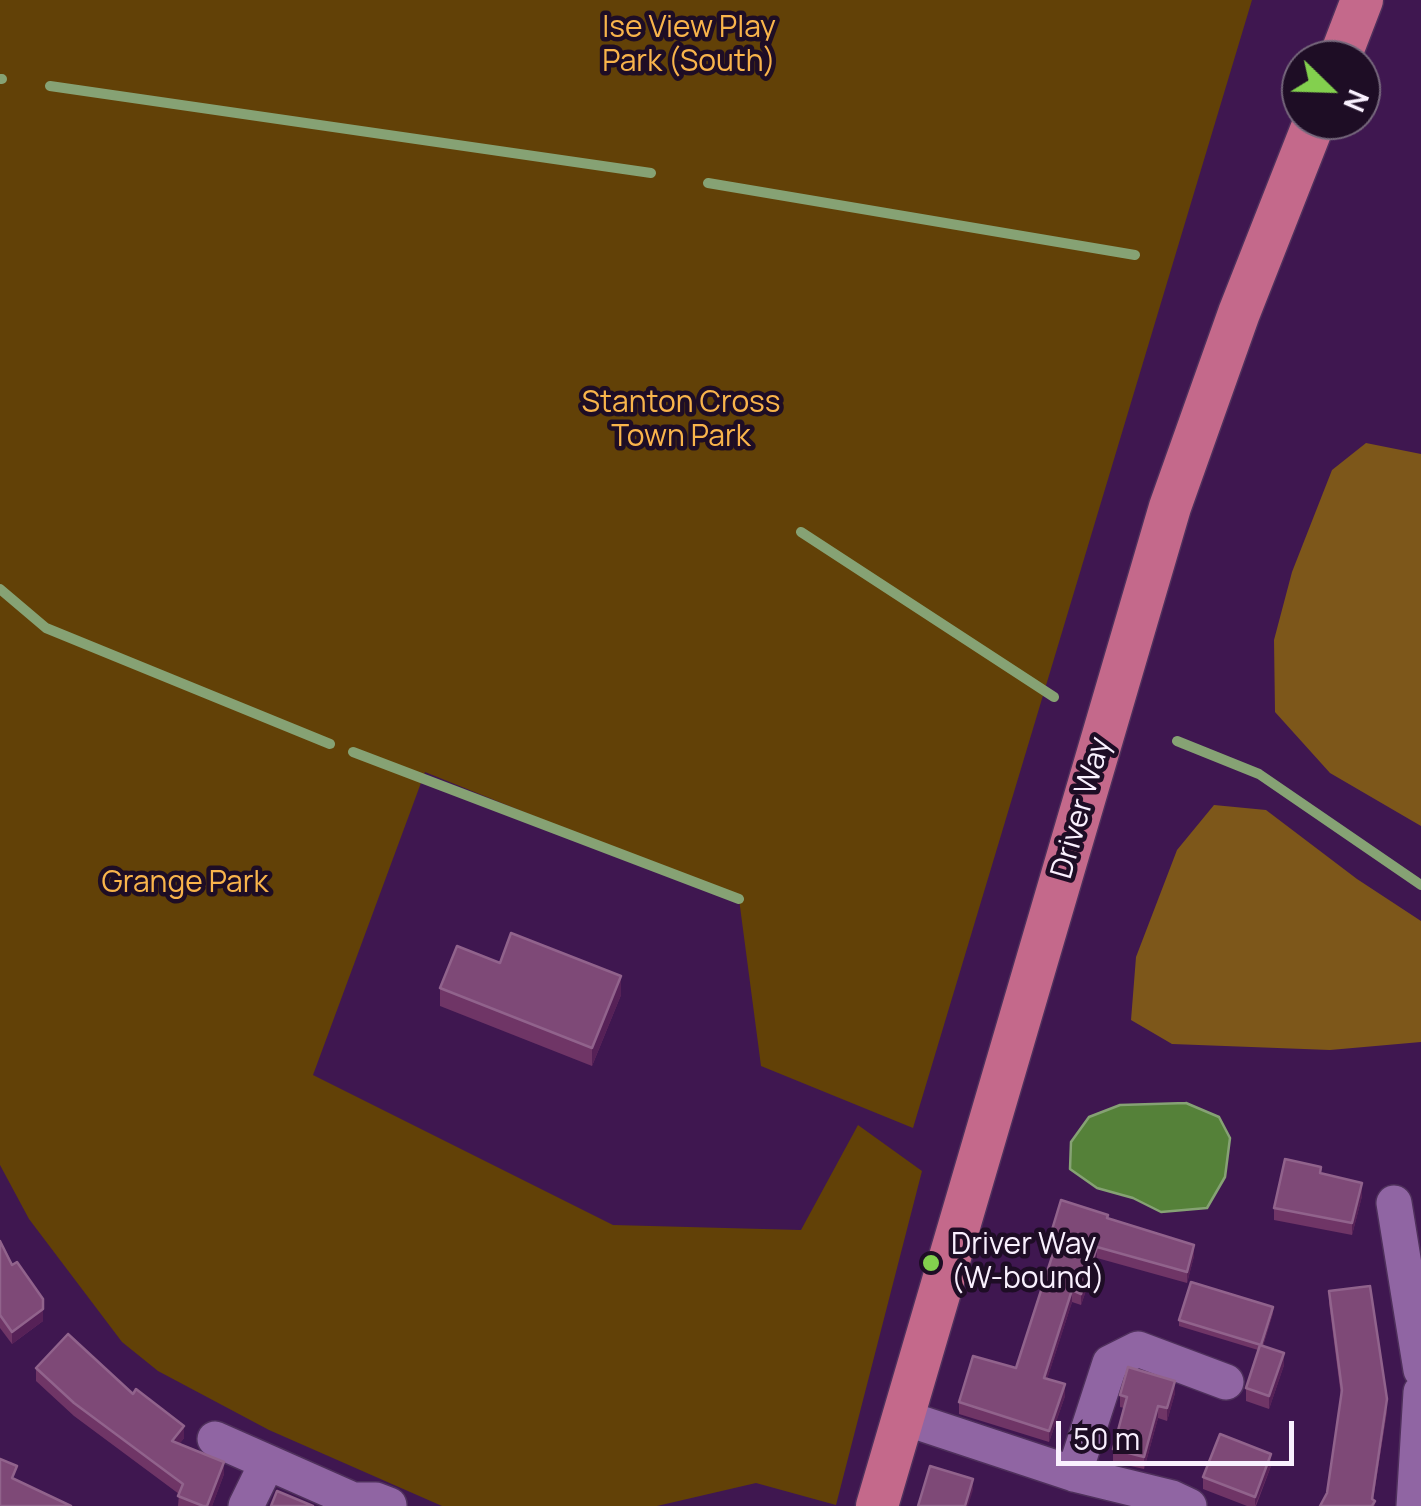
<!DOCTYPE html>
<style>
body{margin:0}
#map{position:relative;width:1421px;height:1506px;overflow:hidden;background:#3f1750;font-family:Manrope,sans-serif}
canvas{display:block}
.north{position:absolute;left:1281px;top:40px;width:100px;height:100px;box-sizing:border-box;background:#1e0d25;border:2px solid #76687c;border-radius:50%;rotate:113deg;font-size:28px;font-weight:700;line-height:40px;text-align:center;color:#f9f0fe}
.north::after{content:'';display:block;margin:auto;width:35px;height:45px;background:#83d04e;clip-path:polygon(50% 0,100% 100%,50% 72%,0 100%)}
.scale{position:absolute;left:1056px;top:1421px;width:238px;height:45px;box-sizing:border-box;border:5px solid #f9f0fe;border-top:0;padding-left:12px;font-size:30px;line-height:35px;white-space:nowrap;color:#f9f0fe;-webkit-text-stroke:8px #1e0d25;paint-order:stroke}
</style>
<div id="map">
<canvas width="1421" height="1506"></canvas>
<div class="north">N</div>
<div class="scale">50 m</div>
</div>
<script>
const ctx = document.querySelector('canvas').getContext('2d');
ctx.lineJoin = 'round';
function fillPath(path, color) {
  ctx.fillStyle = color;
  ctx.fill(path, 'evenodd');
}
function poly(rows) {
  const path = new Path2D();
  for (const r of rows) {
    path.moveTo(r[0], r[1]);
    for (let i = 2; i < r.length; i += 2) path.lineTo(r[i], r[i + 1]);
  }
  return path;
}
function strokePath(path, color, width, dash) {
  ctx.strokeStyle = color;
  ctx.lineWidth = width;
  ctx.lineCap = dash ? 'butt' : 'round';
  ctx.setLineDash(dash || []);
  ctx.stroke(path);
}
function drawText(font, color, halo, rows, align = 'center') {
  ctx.font = font + ' Manrope,sans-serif';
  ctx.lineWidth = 9;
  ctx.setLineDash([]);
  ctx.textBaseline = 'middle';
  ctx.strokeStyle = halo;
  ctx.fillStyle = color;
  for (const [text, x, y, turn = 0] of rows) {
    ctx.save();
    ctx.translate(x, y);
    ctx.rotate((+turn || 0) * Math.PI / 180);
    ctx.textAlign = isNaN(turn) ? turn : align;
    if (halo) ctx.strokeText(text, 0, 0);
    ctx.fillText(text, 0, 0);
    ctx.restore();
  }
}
const green = poly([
 [0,0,1252,0,913,1128,761,1066,739,899,425,772,313,1075,613,1225,801,1230,858,1125,922,1171,836,1505,756,1483,657,1506,442,1506,269,1430,158,1371,122,1342,29,1219,0,1165]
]);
const forest = poly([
 [1366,443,1421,454,1421,826,1330,773,1275,712,1274,640,1292,572,1332,470],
 [1214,805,1266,810,1357,879,1421,921,1421,1042,1330,1050,1172,1044,1131,1020,1136,957,1177,850]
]);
const water = poly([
 [1186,1103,1219,1117,1230,1138,1225,1177,1207,1208,1161,1212,1133,1198,1097,1188,1070,1169,1071,1142,1089,1117,1120,1105,1186,1103]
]);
const stream = poly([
 [0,79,2,79],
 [50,86,651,173],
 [708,183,1135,255],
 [801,532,1054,697],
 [0,589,46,628,330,744],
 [1177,741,1259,774,1421,885],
 [353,752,739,899]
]);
const minor = poly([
 [1394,1203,1421,1370],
 [905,1418,1074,1474,1172,1498,1189,1506],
 [215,1439,353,1500,376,1500,389,1505],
 [1074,1474,1110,1363,1138,1349,1226,1382],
 [246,1506,267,1463],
 [1414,1506,1421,1392]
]);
const major = poly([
 [1339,60,1362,0],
 [877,1506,1170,507,1239,313,1315,120]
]);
const wall = poly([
 [500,963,621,995,592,1066,440,1006,440,988],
 [1321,1174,1362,1196,1352,1235,1274,1220,1274,1208],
 [1108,1219,1194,1256,1187,1283,1097,1258,1081,1305,1072,1302,1047,1379,1065,1396,1049,1442,959,1414,959,1402,1016,1368,1056,1245,1051,1244,1051,1233],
 [0,1241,43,1321,12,1344,0,1328],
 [1329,1291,1387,1411,1373,1500,1375,1506,1327,1493,1341,1396,1329,1303],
 [1273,1313,1263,1346,1284,1365,1269,1409,1246,1401,1246,1388,1258,1350,1179,1326,1179,1320],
 [36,1368,133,1394,184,1438,179,1444,224,1474,212,1506,178,1506,179,1494,74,1416,36,1381],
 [1175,1393,1167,1421,1158,1418,1144,1469,1113,1462,1113,1449,1124,1408,1120,1407,1120,1395],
 [1271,1466,1256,1506,1247,1506,1203,1489,1203,1477]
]);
const shadedWall = poly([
 [621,976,621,995,592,1066,592,1048],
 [1362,1183,1362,1196,1352,1235,1352,1223],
 [1194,1245,1194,1256,1187,1283,1187,1272],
 [1097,1247,1097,1258,1081,1305,1081,1294],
 [1072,1290,1072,1302,1044,1389,1044,1378],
 [1273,1307,1273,1313,1261,1351,1261,1345],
 [43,1309,43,1321,12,1344,12,1332],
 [1284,1353,1284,1365,1269,1409,1269,1396],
 [1175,1381,1175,1393,1167,1421,1167,1408],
 [1065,1384,1065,1396,1049,1442,1049,1431],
 [1387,1399,1387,1411,1372,1506,1375,1501,1375,1506,1372,1506],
 [1158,1406,1158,1418,1144,1469,1144,1457],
 [184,1426,184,1438,172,1454,172,1441],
 [1271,1454,1271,1466,1255,1506,1255,1497],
 [224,1462,224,1474,212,1506,207,1506],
 [973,1479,973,1490,968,1506,965,1506]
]);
const building = poly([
 [511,933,621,976,592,1048,440,988,457,946,500,963,511,933],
 [1285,1159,1321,1167,1320,1173,1362,1183,1352,1223,1274,1208,1285,1159],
 [1061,1200,1108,1215,1107,1218,1194,1245,1187,1272,1097,1247,1081,1294,1072,1290,1044,1378,1065,1384,1049,1431,959,1402,973,1356,1016,1368,1059,1235,1051,1233,1061,1200],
 [0,1241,12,1265,17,1262,43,1299,43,1309,12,1332,0,1315,0,1241],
 [1191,1282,1273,1307,1261,1345,1179,1320,1191,1282],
 [1370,1286,1387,1399,1372,1499,1375,1501,1372,1506,1320,1506,1327,1493,1342,1390,1329,1291,1370,1286],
 [68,1334,133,1394,136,1389,184,1426,172,1441,224,1462,207,1506,203,1506,178,1496,183,1484,74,1403,36,1368,68,1334],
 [1260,1345,1284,1353,1269,1396,1246,1388,1260,1345],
 [1128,1367,1175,1381,1167,1408,1158,1406,1144,1457,1113,1449,1127,1397,1120,1395,1128,1367],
 [1220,1434,1271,1454,1255,1497,1203,1477,1220,1434],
 [0,1459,17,1466,12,1478,71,1506,0,1506,0,1459],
 [930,1466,973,1479,965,1506,918,1506,930,1466],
 [277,1491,313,1506,271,1506,277,1491]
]);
const markers = [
 [931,1263,10,"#83d04e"]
];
const parkNames = [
 ["Ise View Play",689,29],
 ["Park (South)",689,63],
 ["Stanton Cross",681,404],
 ["Town Park",681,438],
 ["Grange Park",185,884]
];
const streetNames = [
 ["Driver Way",1082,808,-74]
];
const poiNames = [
 ["Driver Way",951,1246],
 ["(W-bound)",951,1280]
];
fillPath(green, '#624107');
fillPath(forest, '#7d571a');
fillPath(water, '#558139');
strokePath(water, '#86a274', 2.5);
strokePath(stream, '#86a274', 10);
strokePath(minor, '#4f305c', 38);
strokePath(major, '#4f305c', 45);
strokePath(minor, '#9065a3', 35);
strokePath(major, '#c4698b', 42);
fillPath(wall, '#6f3566');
fillPath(shadedWall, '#562157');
fillPath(building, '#7e4977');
strokePath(building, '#91638c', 2.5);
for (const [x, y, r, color] of markers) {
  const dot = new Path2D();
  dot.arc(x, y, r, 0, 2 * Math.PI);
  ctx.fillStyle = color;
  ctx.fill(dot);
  strokePath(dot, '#1e0d25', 4);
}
drawText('30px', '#f9b44b', '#1e0d25', parkNames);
drawText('30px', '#f9f0fe', '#1e0d25', streetNames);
drawText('30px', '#f9f0fe', '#1e0d25', poiNames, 'left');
</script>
